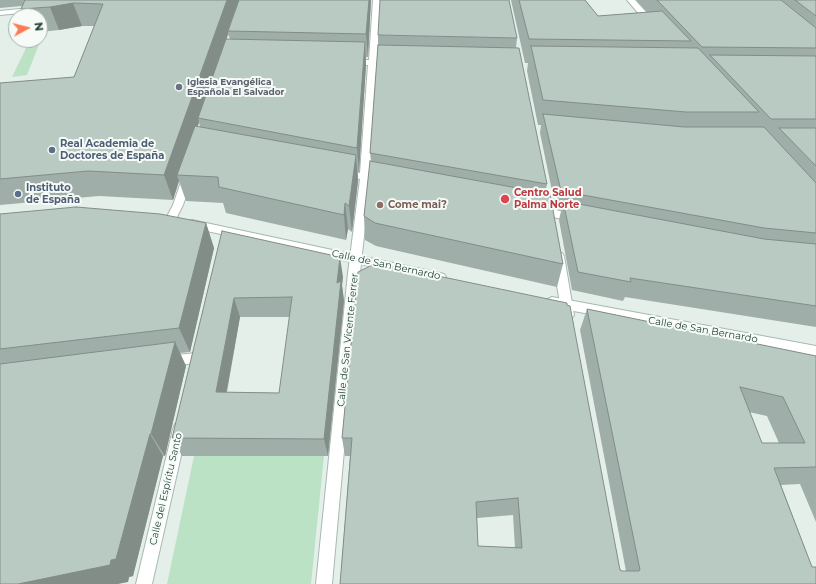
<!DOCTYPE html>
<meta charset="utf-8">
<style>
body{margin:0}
#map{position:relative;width:816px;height:584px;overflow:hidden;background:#e5efea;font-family:Montserrat,sans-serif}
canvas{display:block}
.north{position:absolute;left:8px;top:8px;width:40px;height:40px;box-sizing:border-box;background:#f6fbf8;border:1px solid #a1b1ac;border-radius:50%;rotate:83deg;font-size:11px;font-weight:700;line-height:16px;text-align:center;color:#224339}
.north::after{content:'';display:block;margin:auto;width:14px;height:18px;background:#fe7a54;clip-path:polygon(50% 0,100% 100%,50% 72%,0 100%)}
</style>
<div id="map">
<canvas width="816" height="584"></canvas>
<div class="north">N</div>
</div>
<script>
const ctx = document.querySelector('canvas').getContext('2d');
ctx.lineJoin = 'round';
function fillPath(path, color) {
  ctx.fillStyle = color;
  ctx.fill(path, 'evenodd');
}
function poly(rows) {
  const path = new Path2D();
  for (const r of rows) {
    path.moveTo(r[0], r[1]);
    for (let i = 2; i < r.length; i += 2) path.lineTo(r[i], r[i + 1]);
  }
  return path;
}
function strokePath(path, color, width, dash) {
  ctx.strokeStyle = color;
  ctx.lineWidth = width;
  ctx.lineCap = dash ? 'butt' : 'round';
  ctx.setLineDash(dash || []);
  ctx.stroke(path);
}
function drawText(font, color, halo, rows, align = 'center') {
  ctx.font = font + ' Montserrat,sans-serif';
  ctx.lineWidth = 4;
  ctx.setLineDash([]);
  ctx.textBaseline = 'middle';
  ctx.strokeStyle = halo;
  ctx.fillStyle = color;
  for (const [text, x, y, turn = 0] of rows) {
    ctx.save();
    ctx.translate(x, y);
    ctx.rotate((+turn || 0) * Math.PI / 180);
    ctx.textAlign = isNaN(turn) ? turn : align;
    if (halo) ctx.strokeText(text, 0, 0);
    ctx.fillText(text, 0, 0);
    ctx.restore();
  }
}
const green = poly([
 [29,42,40,42,27,75,12,77],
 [194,456,324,456,311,584,167,584]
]);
const pedestrian = poly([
 [627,0,635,0,656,23,656,27,650,27,627,0]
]);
const minor = poly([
 [373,0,381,0,377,61,393,62,397,64,393,66,377,66,370,175,388,179,389,181,384,184,370,181,360,273,332,584,316,584,348,273,360,179,339,175,338,173,343,170,360,173,368,65,351,64,347,62,351,60,369,60,373,0],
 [39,7,42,7,42,11,0,15,0,11,39,7],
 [188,173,193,176,183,205,174,223,166,223,165,220,173,205,183,176,188,173],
 [538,206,576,214,580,215,581,218,580,221,576,222,534,213,533,210,534,207,538,206],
 [558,252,562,253,564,256,574,315,572,318,568,320,564,318,562,315,552,256,554,253,558,252],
 [196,353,201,354,203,358,201,362,196,363,168,366,163,365,161,361,163,357,168,356,196,353],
 [180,423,185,424,187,429,152,584,136,584,173,429,175,424,180,423]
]);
const tertiary = poly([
 [192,220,440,273,444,274,446,277,444,280,440,281,188,227,187,224,188,221,192,220],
 [552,297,816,346,816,356,552,307,548,305,546,302,548,299,552,297]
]);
const wall = poly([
 [0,0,371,0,368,57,366,57,366,65,359,172,358,172,358,181,352,232,348,229,346,240,226,213,223,203,186,201,179,181,173,200,99,196,0,205,0,83,74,77,94,26,82,26,59,30,40,32,40,16,25,16,21,9,22,6,0,8],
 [228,34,230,39,227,39],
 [199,122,200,127,198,126],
 [511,0,585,0,598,16,647,12,636,0,816,0,816,327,625,297,623,301,572,290,559,220,561,211,556,210,540,133,541,125,538,125,527,71,528,63,525,63],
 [378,35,517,38,516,48,547,184,545,193,563,264,557,287,376,246,365,240,364,216,371,161,370,153,378,45],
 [0,214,206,223,214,248,190,352,180,353,186,366,165,456,163,456,133,576,129,577,128,582,0,584],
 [222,231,343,277,342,285,344,301,328,456,182,456,172,438],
 [240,317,290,317,279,393,227,392],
 [358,272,622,571,626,571,580,330,587,309,816,356,816,522,800,484,781,485,812,567,340,584,350,456,345,456,342,438],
 [749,412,767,416,779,443,762,443],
 [513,515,515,548,478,546,477,518]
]);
const shadedWall = poly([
 [227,0,240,0,228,31,228,34,200,119,198,118,199,122,182,175,177,175,179,181,173,200,164,175],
 [369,0,371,0,368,57,366,34],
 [73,3,82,26,59,30,50,7],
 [365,42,366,65,359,172,357,148],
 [356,155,358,181,352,232,349,206],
 [345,203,348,229,346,240,344,215],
 [206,223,214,248,190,352,179,328],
 [340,257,343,277,342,285,344,301,328,456,324,439,337,283],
 [234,298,240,317,223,411,216,392],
 [175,342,186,366,165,456,151,434],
 [150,434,163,456,133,576,129,577,128,582,118,584,18,584]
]);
const building = poly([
 [25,0,227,0,164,175,88,171,0,179,0,83,74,77,103,4,73,3,50,7,21,9,25,0],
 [239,0,369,0,366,34,228,31,239,0],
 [380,0,509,0,517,38,378,35,380,0],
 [519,0,585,0,598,16,662,11,691,41,529,39,519,0],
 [657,0,781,0,816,28,816,48,702,47,657,0],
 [795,0,816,0,816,16,795,0],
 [226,39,365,42,357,148,198,118,226,39],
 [378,45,519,48,547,184,370,153,378,45],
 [531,46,698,48,759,112,686,112,543,100,531,46],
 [710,55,816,56,816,119,771,119,710,55],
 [543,114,684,127,764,127,816,183,816,233,764,228,561,191,543,114],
 [195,126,356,155,349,206,345,203,344,215,219,187,218,177,177,175,195,126],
 [779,128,816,128,816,166,779,128],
 [370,161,550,194,563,264,375,223,364,216,370,161],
 [563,201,764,239,816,244,816,306,630,278,631,282,578,272,563,201],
 [76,207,160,214,206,223,179,328,0,349,0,214,76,207],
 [222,231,340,257,337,283,341,281,324,439,172,438,222,231],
 [292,297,279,393,216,392,234,298,292,297],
 [376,263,567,303,567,305,570,306,620,570,622,571,639,571,640,570,587,309,816,356,816,467,774,468,812,567,816,567,816,584,340,584,352,438,342,438,358,272,376,263],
 [740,387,783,397,805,443,762,443,740,387],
 [518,498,522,548,478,546,476,502,518,498],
 [175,342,151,434,150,434,116,559,111,560,110,565,18,584,0,584,0,364,175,342]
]);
const markers = [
 [179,87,4,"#6b7280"],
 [52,150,4,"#5c6f8a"],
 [18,194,4,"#5c6f8a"],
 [505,199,5,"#e0444e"],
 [380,205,4,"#8d6e63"]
];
const farWorshipnames = [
 ["Iglesia Evangélica",187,82],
 ["Española El Salvador",187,92]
];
const serviceNames = [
 ["Real Academia de",60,144],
 ["Doctores de España",60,156],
 ["Instituto",26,188],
 ["de España",26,200]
];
const healthNames = [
 ["Centro Salud",514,193],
 ["Palma Norte",514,205]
];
const educationNames = [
 ["Come mai?",388,205]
];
const streetNames = [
 ["Calle de San Bernardo",386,265,12],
 ["Calle de San Bernardo",703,330,10],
 ["Calle de San Vicente Ferrer",348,340,-84],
 ["Calle del Espíritu Santo",166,489,-77]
];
fillPath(green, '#bce2c5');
strokePath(pedestrian, '#a7b8b1', 2);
strokePath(minor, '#a7b8b1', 2);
strokePath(tertiary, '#a7b8b1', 2);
fillPath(pedestrian, '#fff');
fillPath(minor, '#fff');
fillPath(tertiary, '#fff');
fillPath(wall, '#9faea8');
fillPath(shadedWall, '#828d88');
fillPath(building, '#b9cac3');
strokePath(building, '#828d88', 1);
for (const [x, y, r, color] of markers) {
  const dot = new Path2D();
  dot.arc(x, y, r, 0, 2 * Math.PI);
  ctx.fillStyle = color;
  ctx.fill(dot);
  strokePath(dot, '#f6fbf8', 1.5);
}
drawText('bold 9px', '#5b616d', '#f6fbf8', farWorshipnames, 'left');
drawText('bold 10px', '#4e5e75', '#f6fbf8', serviceNames, 'left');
drawText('bold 10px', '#be3a42', '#f6fbf8', healthNames, 'left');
drawText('bold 10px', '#785e54', '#f6fbf8', educationNames, 'left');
drawText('10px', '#224339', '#f6fbf8', streetNames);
</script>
